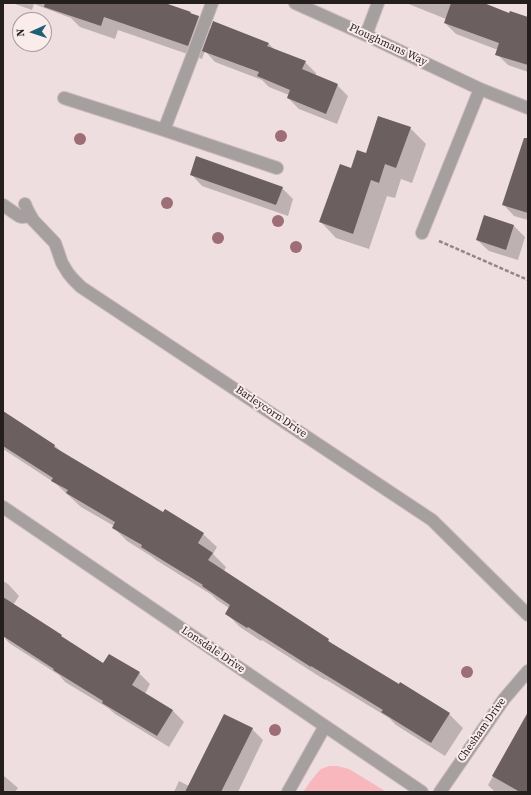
<!DOCTYPE html>
<style>
body{margin:0}
#map{position:relative;width:531px;height:795px;overflow:hidden;background:#eededf;font-family:"Source Serif 4",serif}
canvas{display:block}
.frame{position:absolute;inset:0;border:4px solid #241e1f;pointer-events:none}
.north{position:absolute;left:12px;top:12px;width:40px;height:40px;box-sizing:border-box;background:#fbecec;border:1px solid #a59a9a;border-radius:50%;rotate:267deg;font-size:11px;font-weight:700;line-height:16px;text-align:center;color:#241e1f}
.north::after{content:'';display:block;margin:auto;width:14px;height:18px;background:#206075;clip-path:polygon(50% 0,100% 100%,50% 72%,0 100%)}
</style>
<div id="map">
<canvas width="531" height="795"></canvas>
<div class="frame"></div>
<div class="north">N</div>
</div>
<script>
const ctx = document.querySelector('canvas').getContext('2d');
ctx.lineJoin = 'round';
function fillPath(path, color) {
  ctx.fillStyle = color;
  ctx.fill(path, 'evenodd');
}
function poly(rows) {
  const path = new Path2D();
  for (const r of rows) {
    path.moveTo(r[0], r[1]);
    for (let i = 2; i < r.length; i += 2) path.lineTo(r[i], r[i + 1]);
  }
  return path;
}
function strokePath(path, color, width, dash) {
  ctx.strokeStyle = color;
  ctx.lineWidth = width;
  ctx.lineCap = dash ? 'butt' : 'round';
  ctx.setLineDash(dash || []);
  ctx.stroke(path);
}
function drawText(font, color, halo, rows, align = 'center') {
  ctx.font = font + ' "Source Serif 4",serif';
  ctx.lineWidth = 4;
  ctx.setLineDash([]);
  ctx.textBaseline = 'middle';
  ctx.strokeStyle = halo;
  ctx.fillStyle = color;
  for (const [text, x, y, turn = 0] of rows) {
    ctx.save();
    ctx.translate(x, y);
    ctx.rotate((+turn || 0) * Math.PI / 180);
    ctx.textAlign = isNaN(turn) ? turn : align;
    if (halo) ctx.strokeText(text, 0, 0);
    ctx.fillText(text, 0, 0);
    ctx.restore();
  }
}
const green = poly([
 [329,766,337,766,349,769,385,791,384,792,303,792,310,782,318,772,321,769]
]);
const shadow = poly([
 [12,3,161,3,190,13,199,17,211,30,268,43,275,50,305,62,316,73,315,76,337,85,348,96,337,124,299,109,288,98,289,95,269,87,262,80,215,62,205,51,202,59,118,30,115,39,80,27,71,18,34,4,32,10],
 [406,3,481,3,510,14,528,18,528,72,508,65,497,54,498,50,456,34,445,23,446,19],
 [410,128,426,144,412,183,401,179,395,198,387,196,369,249,336,238,321,222,352,169,366,154],
 [528,159,528,220,514,216,503,204],
 [191,174,282,188,293,199,288,216,202,186],
 [485,217,514,226,525,237,518,260,489,251,477,240],
 [3,411,55,446,64,454,164,513,203,534,217,547,213,554,226,567,224,571,328,640,334,646,399,686,401,683,449,714,463,728,445,756,396,725,389,718,325,679,325,680,262,640,261,641,240,627,226,613,229,608,217,600,212,595,156,560,151,556,127,541,114,528,114,526,81,507,55,483,3,449],
 [3,581,8,584,19,596,13,605,104,664,139,673,150,684,145,694,173,711,184,722,169,747,115,714,108,708,65,682,59,675,9,643,3,636],
 [252,729,263,740,238,792,174,792,179,781,189,786],
 [516,736,528,743,528,792,495,792,488,785],
 [3,775,18,788,15,792,3,792]
]);
const building = poly([
 [45,3,165,3,191,12,190,13,199,16,188,46,104,17,101,26,44,7],
 [451,3,484,3,509,13,510,11,528,17,528,65,495,55,499,43,444,23],
 [213,21,269,43,267,46,306,61,302,69,338,84,326,114,287,98,290,90,257,76,259,72,202,51],
 [378,116,411,127,396,168,385,164,379,183,371,180,353,234,319,222,340,164,351,168,357,150,366,153],
 [524,138,528,138,528,213,502,205],
 [196,156,283,187,276,205,190,175],
 [484,215,514,225,506,250,476,240],
 [3,411,55,445,54,447,163,512,165,509,204,533,198,543,213,553,208,560,329,639,328,641,399,684,400,682,450,713,431,743,381,712,383,710,311,666,311,667,248,627,247,628,225,614,230,605,202,586,203,585,141,547,142,545,112,528,115,522,66,493,68,490,51,481,53,478,3,446],
 [3,597,62,635,61,636,103,663,109,654,140,672,132,685,173,710,157,736,102,703,103,701,53,670,54,669,3,636],
 [528,712,528,792,520,792,492,776],
 [224,714,253,728,221,792,185,792]
]);
const path = poly([
 [439,241,528,280]
]);
const lane = poly([
 [366,35,378,3],
 [64,98,164,130,195,49,212,3],
 [164,130,277,168],
 [3,205,19,216,22,217,30,216]
]);
const street = poly([
 [295,3,366,35,480,89,528,108],
 [25,204,28,211,33,220,55,243,62,263,68,273,73,279,81,287,432,520,528,615],
 [422,233,480,89],
 [3,507,422,792],
 [288,792,325,726],
 [440,792,504,699,528,671]
]);
const trees = [
 [281,136],
 [80,139],
 [167,203],
 [278,221],
 [218,238],
 [296,247],
 [467,672],
 [275,730]
];
const streetNames = [
 ["Ploughmans Way",388,45,25],
 ["Barleycorn Drive",271,412,34],
 ["Lonsdale Drive",213,650,34],
 ["Chesham Drive",482,730,-55]
];
fillPath(green, '#f8b7bc');
fillPath(shadow, '#0003');
fillPath(building, '#6c5f60');
strokePath(lane, '#cabbbc', 14);
strokePath(street, '#cabbbc', 14);
strokePath(path, '#928687', 2.5, [4, 2]);
strokePath(lane, '#a59f9f', 12);
strokePath(street, '#a59f9f', 12);
ctx.fillStyle = '#9e6e77';
for (const [x, y] of trees) {
  ctx.beginPath();
  ctx.arc(x, y, 6, 0, 2 * Math.PI);
  ctx.fill();
}
drawText('11px', '#241e1f', '#fbecec', streetNames);
</script>
